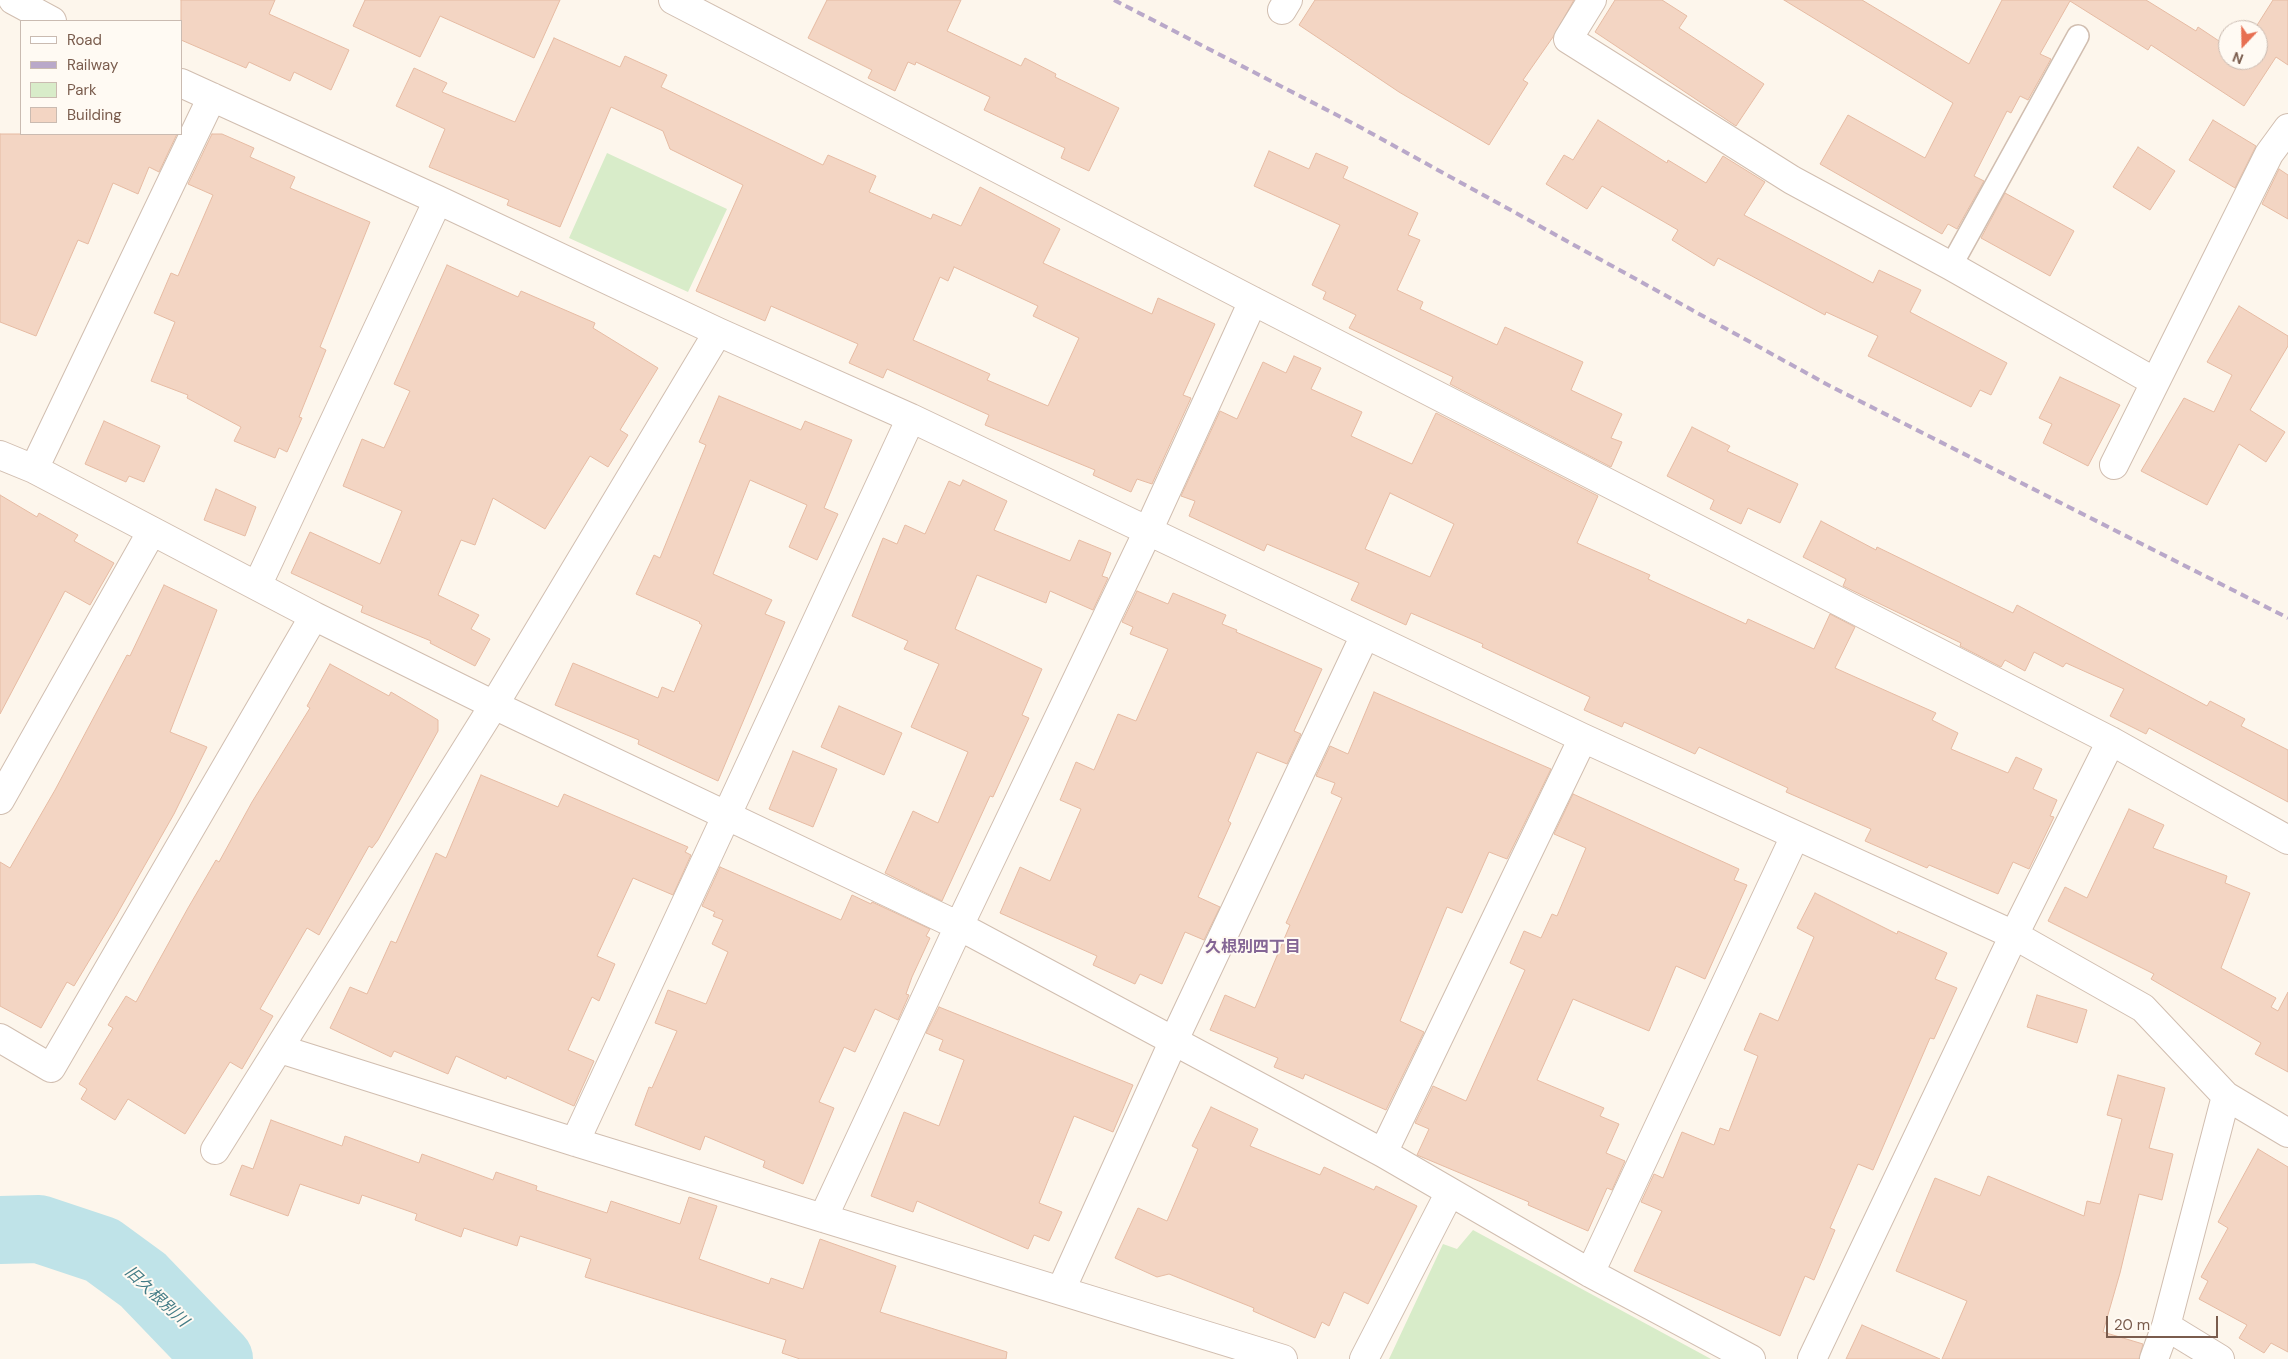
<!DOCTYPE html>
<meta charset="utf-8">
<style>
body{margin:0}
#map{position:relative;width:2288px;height:1359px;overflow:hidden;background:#fdf6ec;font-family:"DM Sans",sans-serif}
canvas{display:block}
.legend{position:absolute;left:20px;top:20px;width:162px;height:115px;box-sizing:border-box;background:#fffaf3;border:1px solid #cabbb1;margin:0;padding:6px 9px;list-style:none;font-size:15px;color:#7a5c4d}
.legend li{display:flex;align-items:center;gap:10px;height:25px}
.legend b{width:25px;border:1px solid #cabbb1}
.north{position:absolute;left:2218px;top:20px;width:50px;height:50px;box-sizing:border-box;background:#fffaf3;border:1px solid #cabbb1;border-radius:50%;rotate:201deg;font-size:14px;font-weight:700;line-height:20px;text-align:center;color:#7a5c4d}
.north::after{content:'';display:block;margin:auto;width:18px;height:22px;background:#e76f51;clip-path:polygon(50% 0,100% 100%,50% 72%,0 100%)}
.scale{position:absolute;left:2106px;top:1316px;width:112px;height:22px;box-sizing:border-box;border:2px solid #7a5c4d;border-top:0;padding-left:6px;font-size:15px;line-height:18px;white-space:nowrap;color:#7a5c4d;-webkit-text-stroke:4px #fffaf3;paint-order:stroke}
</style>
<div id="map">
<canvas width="2288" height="1359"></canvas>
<ul class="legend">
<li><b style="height:6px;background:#fff"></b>Road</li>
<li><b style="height:6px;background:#b9a8c9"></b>Railway</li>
<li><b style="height:14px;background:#d8ecc9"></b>Park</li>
<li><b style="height:14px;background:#f3d5c3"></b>Building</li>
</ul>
<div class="north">N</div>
<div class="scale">20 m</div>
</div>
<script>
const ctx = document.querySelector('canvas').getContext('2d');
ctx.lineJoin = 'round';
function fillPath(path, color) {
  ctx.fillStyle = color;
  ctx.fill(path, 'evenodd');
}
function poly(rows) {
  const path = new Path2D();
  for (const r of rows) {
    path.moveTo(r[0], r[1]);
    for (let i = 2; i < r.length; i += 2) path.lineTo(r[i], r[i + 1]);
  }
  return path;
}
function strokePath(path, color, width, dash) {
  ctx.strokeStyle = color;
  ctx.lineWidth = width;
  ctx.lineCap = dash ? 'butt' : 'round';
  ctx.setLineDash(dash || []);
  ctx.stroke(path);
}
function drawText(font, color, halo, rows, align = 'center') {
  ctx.font = font + ' "DM Sans","Noto Sans JP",sans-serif';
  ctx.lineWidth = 4;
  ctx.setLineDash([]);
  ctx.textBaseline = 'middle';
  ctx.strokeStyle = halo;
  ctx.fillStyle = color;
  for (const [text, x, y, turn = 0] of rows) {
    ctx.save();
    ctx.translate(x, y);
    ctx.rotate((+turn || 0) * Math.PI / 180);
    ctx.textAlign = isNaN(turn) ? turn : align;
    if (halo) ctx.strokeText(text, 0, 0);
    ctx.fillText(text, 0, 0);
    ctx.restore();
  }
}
const green = poly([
 [607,153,727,209,688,292,569,238],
 [1473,1230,1711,1359,1389,1359,1443,1244,1457,1249]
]);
const river = poly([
 [0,1230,39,1229,102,1250,143,1280,219,1359]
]);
const building = poly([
 [181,0,275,0,269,14,349,50,331,90,294,72,290,81,249,62,246,68,181,40,181,0],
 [365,0,560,0,534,58,440,16,420,57,353,26,365,0],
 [827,0,961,0,947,31,1021,66,1025,58,1056,74,1055,77,1119,108,1089,171,1061,158,1065,148,984,110,990,97,916,62,915,65,908,62,895,91,868,78,872,70,808,38,827,0],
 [1315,0,1574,0,1553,37,1523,80,1528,83,1489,145,1399,92,1299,25,1315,0],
 [1615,0,1662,0,1687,16,1679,28,1764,84,1736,126,1595,32,1615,0],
 [1784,0,1862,0,1969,64,2002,0,2146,0,2196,31,2198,27,2228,47,2228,60,2258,60,2258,30,2254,30,2273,0,2288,0,2288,65,2276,57,2244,106,2151,45,2148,50,2070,1,2040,54,2051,59,2028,100,2020,96,2011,113,2007,111,1974,176,1984,181,1957,229,1948,224,1942,234,1820,164,1848,115,1925,158,1953,103,1784,0],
 [554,38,620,67,625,56,667,75,661,87,823,165,828,155,876,176,869,192,931,219,933,214,961,226,980,187,1060,229,1043,263,1152,314,1158,298,1215,324,1183,395,1191,398,1152,484,1137,479,1131,492,1093,475,1095,470,985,425,989,415,887,369,883,378,849,363,858,344,771,306,765,321,696,291,743,185,670,149,663,131,611,107,560,227,507,205,509,200,429,167,445,129,396,106,414,68,447,83,442,92,515,122,554,38],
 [954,267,1038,306,1033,316,1079,338,1048,406,987,380,990,374,913,340,940,277,948,281,954,267],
 [1598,120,1667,163,1668,160,1706,183,1723,156,1765,182,1744,215,1873,283,1879,270,1921,290,1910,312,2007,363,1991,395,1980,390,1971,407,1868,356,1878,336,1826,312,1825,315,1718,258,1714,266,1672,240,1678,230,1602,186,1587,209,1546,184,1564,155,1573,160,1598,120],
 [2213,120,2256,146,2235,188,2189,160,2213,120],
 [0,134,177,134,159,172,149,167,138,194,113,183,88,244,78,240,36,336,0,322,0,134],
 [212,134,222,134,254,148,250,157,295,177,290,188,370,222,320,347,326,350,299,417,302,418,287,452,279,448,275,458,234,441,241,427,187,398,188,395,151,381,175,322,154,313,171,273,178,276,213,195,188,184,212,134],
 [2138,147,2175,171,2150,210,2113,187,2138,147],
 [1269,151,1309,169,1316,153,1348,167,1343,178,1418,213,1408,235,1420,240,1397,290,1423,302,1420,309,1497,345,1505,327,1583,362,1571,390,1622,414,1611,438,1622,442,1611,467,1450,384,1453,377,1349,328,1356,315,1323,299,1326,292,1312,285,1340,225,1254,186,1269,151],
 [2279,169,2288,175,2288,219,2262,204,2279,169],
 [2005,193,2074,231,2050,276,1981,238,2005,193],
 [447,265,518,297,521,291,595,323,593,328,658,368,620,430,628,435,608,467,590,456,545,529,493,498,475,545,461,540,438,595,479,615,471,629,490,639,475,666,430,643,431,641,361,612,363,606,291,573,310,532,380,564,402,511,343,486,362,439,384,448,410,391,394,384,447,265],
 [2239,306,2288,336,2288,346,2250,410,2285,432,2266,462,2239,444,2207,505,2141,471,2184,398,2214,412,2232,375,2207,362,2239,306],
 [1294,356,1321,368,1311,389,1362,412,1351,436,1412,464,1436,413,1598,496,1577,543,1650,575,1648,579,1746,624,1748,619,1814,649,1830,614,1855,627,1835,668,1936,713,1932,720,1958,733,1951,749,2008,773,2016,757,2042,769,2033,789,2057,800,2050,816,2054,817,2029,869,2013,862,1998,894,1929,865,1927,868,1865,841,1871,829,1786,792,1788,788,1699,747,1695,754,1624,722,1622,727,1584,710,1590,697,1482,647,1483,644,1411,613,1406,625,1351,600,1359,583,1267,544,1264,551,1189,516,1195,501,1181,496,1220,411,1237,419,1263,362,1286,373,1294,356],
 [1390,493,1454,524,1430,577,1365,549,1390,493],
 [2060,377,2120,405,2088,466,2043,443,2052,424,2039,418,2060,377],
 [719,396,801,430,805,421,852,440,824,508,838,514,817,560,789,547,807,505,750,480,713,574,772,600,765,614,785,622,718,781,638,744,639,740,555,705,573,663,658,698,662,687,674,692,702,625,699,623,700,622,636,594,654,555,660,558,706,445,699,442,719,396],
 [104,421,160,446,144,482,129,476,126,482,85,464,104,421],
 [1692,427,1730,446,1727,451,1798,484,1780,523,1748,508,1741,524,1710,509,1714,500,1667,476,1692,427],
 [963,480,1007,501,994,530,1070,561,1079,540,1111,553,1102,576,1108,578,1093,610,1050,591,1046,603,977,575,955,629,1042,669,1022,715,1029,718,993,797,990,796,942,901,885,873,913,811,938,823,968,752,911,727,939,664,904,649,908,641,852,616,883,538,897,544,905,525,925,534,949,481,960,486,963,480],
 [216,489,256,507,245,536,204,520,216,489],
 [0,495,37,517,39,513,78,535,74,541,114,563,90,605,65,591,0,714,0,495],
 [1821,521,1876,550,1877,547,2013,613,2017,605,2207,706,2210,701,2245,719,2241,726,2288,750,2288,802,2149,728,2146,734,2110,716,2124,689,2066,663,2063,667,2034,652,2025,671,2005,660,2001,667,1960,646,1961,643,1843,586,1846,579,1803,557,1821,521],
 [164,585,217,610,170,732,207,747,174,814,116,916,74,986,67,982,41,1028,0,1006,0,862,10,868,55,790,127,655,130,656,164,585],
 [1137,591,1168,604,1173,593,1226,615,1222,624,1237,630,1236,632,1322,669,1294,731,1301,734,1287,764,1257,752,1228,821,1231,823,1198,897,1220,907,1204,940,1185,932,1162,984,1140,974,1135,984,1093,965,1097,956,1000,913,1020,867,1050,881,1081,809,1060,800,1076,762,1094,770,1118,714,1136,721,1168,649,1130,634,1133,627,1122,622,1137,591],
 [330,664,389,696,391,692,438,720,438,731,378,840,372,848,369,846,319,935,307,928,260,1009,273,1016,242,1069,230,1062,185,1134,128,1099,115,1120,81,1099,87,1089,79,1084,113,1028,108,1025,126,996,136,1002,188,908,216,860,219,862,252,802,310,708,307,706,330,664],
 [1374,692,1551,769,1507,859,1489,852,1462,913,1447,907,1400,1021,1424,1032,1386,1110,1305,1074,1303,1079,1274,1067,1278,1058,1210,1030,1225,995,1255,1008,1290,925,1286,923,1342,798,1331,793,1335,783,1316,776,1330,746,1348,754,1374,692],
 [839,706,902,733,884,775,821,747,839,706],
 [793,751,837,769,813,827,769,809,793,751],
 [481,775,558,807,564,794,688,847,685,852,691,855,673,895,633,878,597,956,615,964,599,1001,592,997,568,1050,594,1061,574,1106,507,1076,506,1079,456,1056,448,1074,394,1051,391,1057,330,1028,350,987,367,994,391,941,396,943,436,853,446,858,481,775],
 [1573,794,1739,869,1734,880,1747,885,1705,979,1676,966,1649,1031,1573,999,1537,1080,1604,1108,1600,1116,1619,1124,1606,1153,1625,1161,1612,1190,1607,1188,1588,1231,1528,1205,1529,1202,1417,1155,1429,1129,1415,1123,1433,1086,1466,1101,1525,970,1510,963,1524,931,1541,938,1552,914,1557,916,1586,848,1554,834,1573,794],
 [2129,809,2164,825,2153,848,2227,876,2225,883,2250,893,2221,968,2276,998,2271,1007,2278,1011,2288,992,2288,1072,2255,1054,2261,1043,2151,979,2154,974,2048,921,2065,887,2087,898,2129,809],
 [720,867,841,920,852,895,871,904,872,902,930,929,926,936,930,938,912,977,906,994,909,995,898,1020,875,1009,855,1052,844,1047,819,1102,834,1108,803,1184,763,1167,765,1161,705,1136,700,1150,635,1125,649,1087,652,1088,677,1031,655,1023,668,990,706,1004,728,952,712,944,723,920,713,916,715,912,702,906,720,867],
 [1815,893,1897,934,1898,931,1947,953,1935,979,1957,988,1934,1039,1930,1038,1873,1170,1858,1164,1830,1228,1835,1230,1814,1280,1805,1276,1780,1336,1634,1271,1662,1211,1641,1202,1654,1174,1663,1178,1682,1132,1714,1145,1720,1128,1729,1131,1758,1056,1744,1050,1760,1013,1778,1021,1814,937,1797,928,1815,893],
 [2037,995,2087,1010,2077,1043,2027,1027,2037,995],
 [939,1007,1133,1085,1113,1132,1074,1116,1039,1203,1062,1212,1049,1241,1034,1235,1028,1249,917,1201,913,1212,871,1196,904,1112,939,1126,964,1060,939,1050,943,1040,926,1033,939,1007],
 [2118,1075,2165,1088,2149,1148,2173,1154,2162,1200,2139,1194,2120,1273,2103,1332,2143,1344,2139,1359,1942,1359,1967,1301,1896,1271,1935,1178,1980,1196,1988,1176,2084,1216,2087,1201,2100,1204,2122,1119,2107,1115,2118,1075],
 [1211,1107,1258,1129,1250,1146,1320,1175,1324,1167,1374,1190,1376,1186,1417,1206,1368,1304,1344,1292,1329,1326,1322,1322,1315,1338,1253,1311,1254,1308,1169,1274,1157,1277,1115,1258,1138,1208,1167,1221,1198,1149,1192,1146,1211,1107],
 [271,1120,342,1146,345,1136,419,1163,422,1154,493,1180,496,1172,537,1186,536,1190,607,1213,611,1201,680,1224,689,1197,717,1206,699,1259,769,1284,771,1278,803,1289,820,1239,896,1266,880,1312,1007,1352,1006,1359,800,1359,782,1353,786,1340,585,1277,591,1259,520,1236,517,1246,464,1228,461,1237,415,1220,417,1214,362,1195,359,1204,300,1184,288,1216,230,1195,242,1165,253,1169,271,1120],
 [2258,1149,2288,1167,2288,1352,2271,1343,2264,1353,2239,1338,2247,1325,2199,1299,2208,1281,2201,1277,2228,1228,2218,1222,2258,1149],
 [1862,1325,1940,1359,1846,1359,1862,1325]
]);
const service = poly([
 [1951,266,2078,36]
]);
const minor = poly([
 [13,0,52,21],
 [673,0,1253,301,2111,741,2288,840],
 [1592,0,1568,39,1792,180,1951,266,2155,382],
 [1282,10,1288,0],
 [181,83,438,200,718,332,911,418,1583,738,2014,935,2143,1008,2226,1096,2288,1133],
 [0,455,34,469,314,616,494,705,959,926,1383,1153,1590,1273,1751,1359],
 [2114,465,2269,154,2288,128],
 [34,469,212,97],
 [257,586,438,200],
 [0,800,152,531],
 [0,1038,51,1068,314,616],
 [280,1049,575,1142,1283,1359],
 [575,1142,911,418],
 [215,1150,494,705,718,332],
 [1383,1153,1583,738],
 [823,1218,959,926,1148,531,1253,301],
 [1590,1273,1795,836],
 [1061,1290,1174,1040,1365,635],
 [2166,1326,2220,1359],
 [1364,1359,1450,1192],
 [1812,1359,2014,935,2111,741],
 [2154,1359,2166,1326,2226,1096]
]);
const rail = poly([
 [1114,0,1358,126,1830,386,2288,618]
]);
const neighbourhoodNames = [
 ["久根別四丁目",1253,948]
];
const waterNames = [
 ["旧久根別川",156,1297,43]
];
fillPath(green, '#d8ecc9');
strokePath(river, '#bfe3e8', 68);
fillPath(building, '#f3d5c3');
strokePath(building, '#e6bba3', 1);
strokePath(service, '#d1beb0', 24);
strokePath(minor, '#d1beb0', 30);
strokePath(service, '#fff', 21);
strokePath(minor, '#fff', 28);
strokePath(rail, '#b9a8c9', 4, [8, 5]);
drawText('bold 16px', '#846695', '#fffaf3', neighbourhoodNames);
drawText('italic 16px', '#437c86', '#fffaf3', waterNames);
</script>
